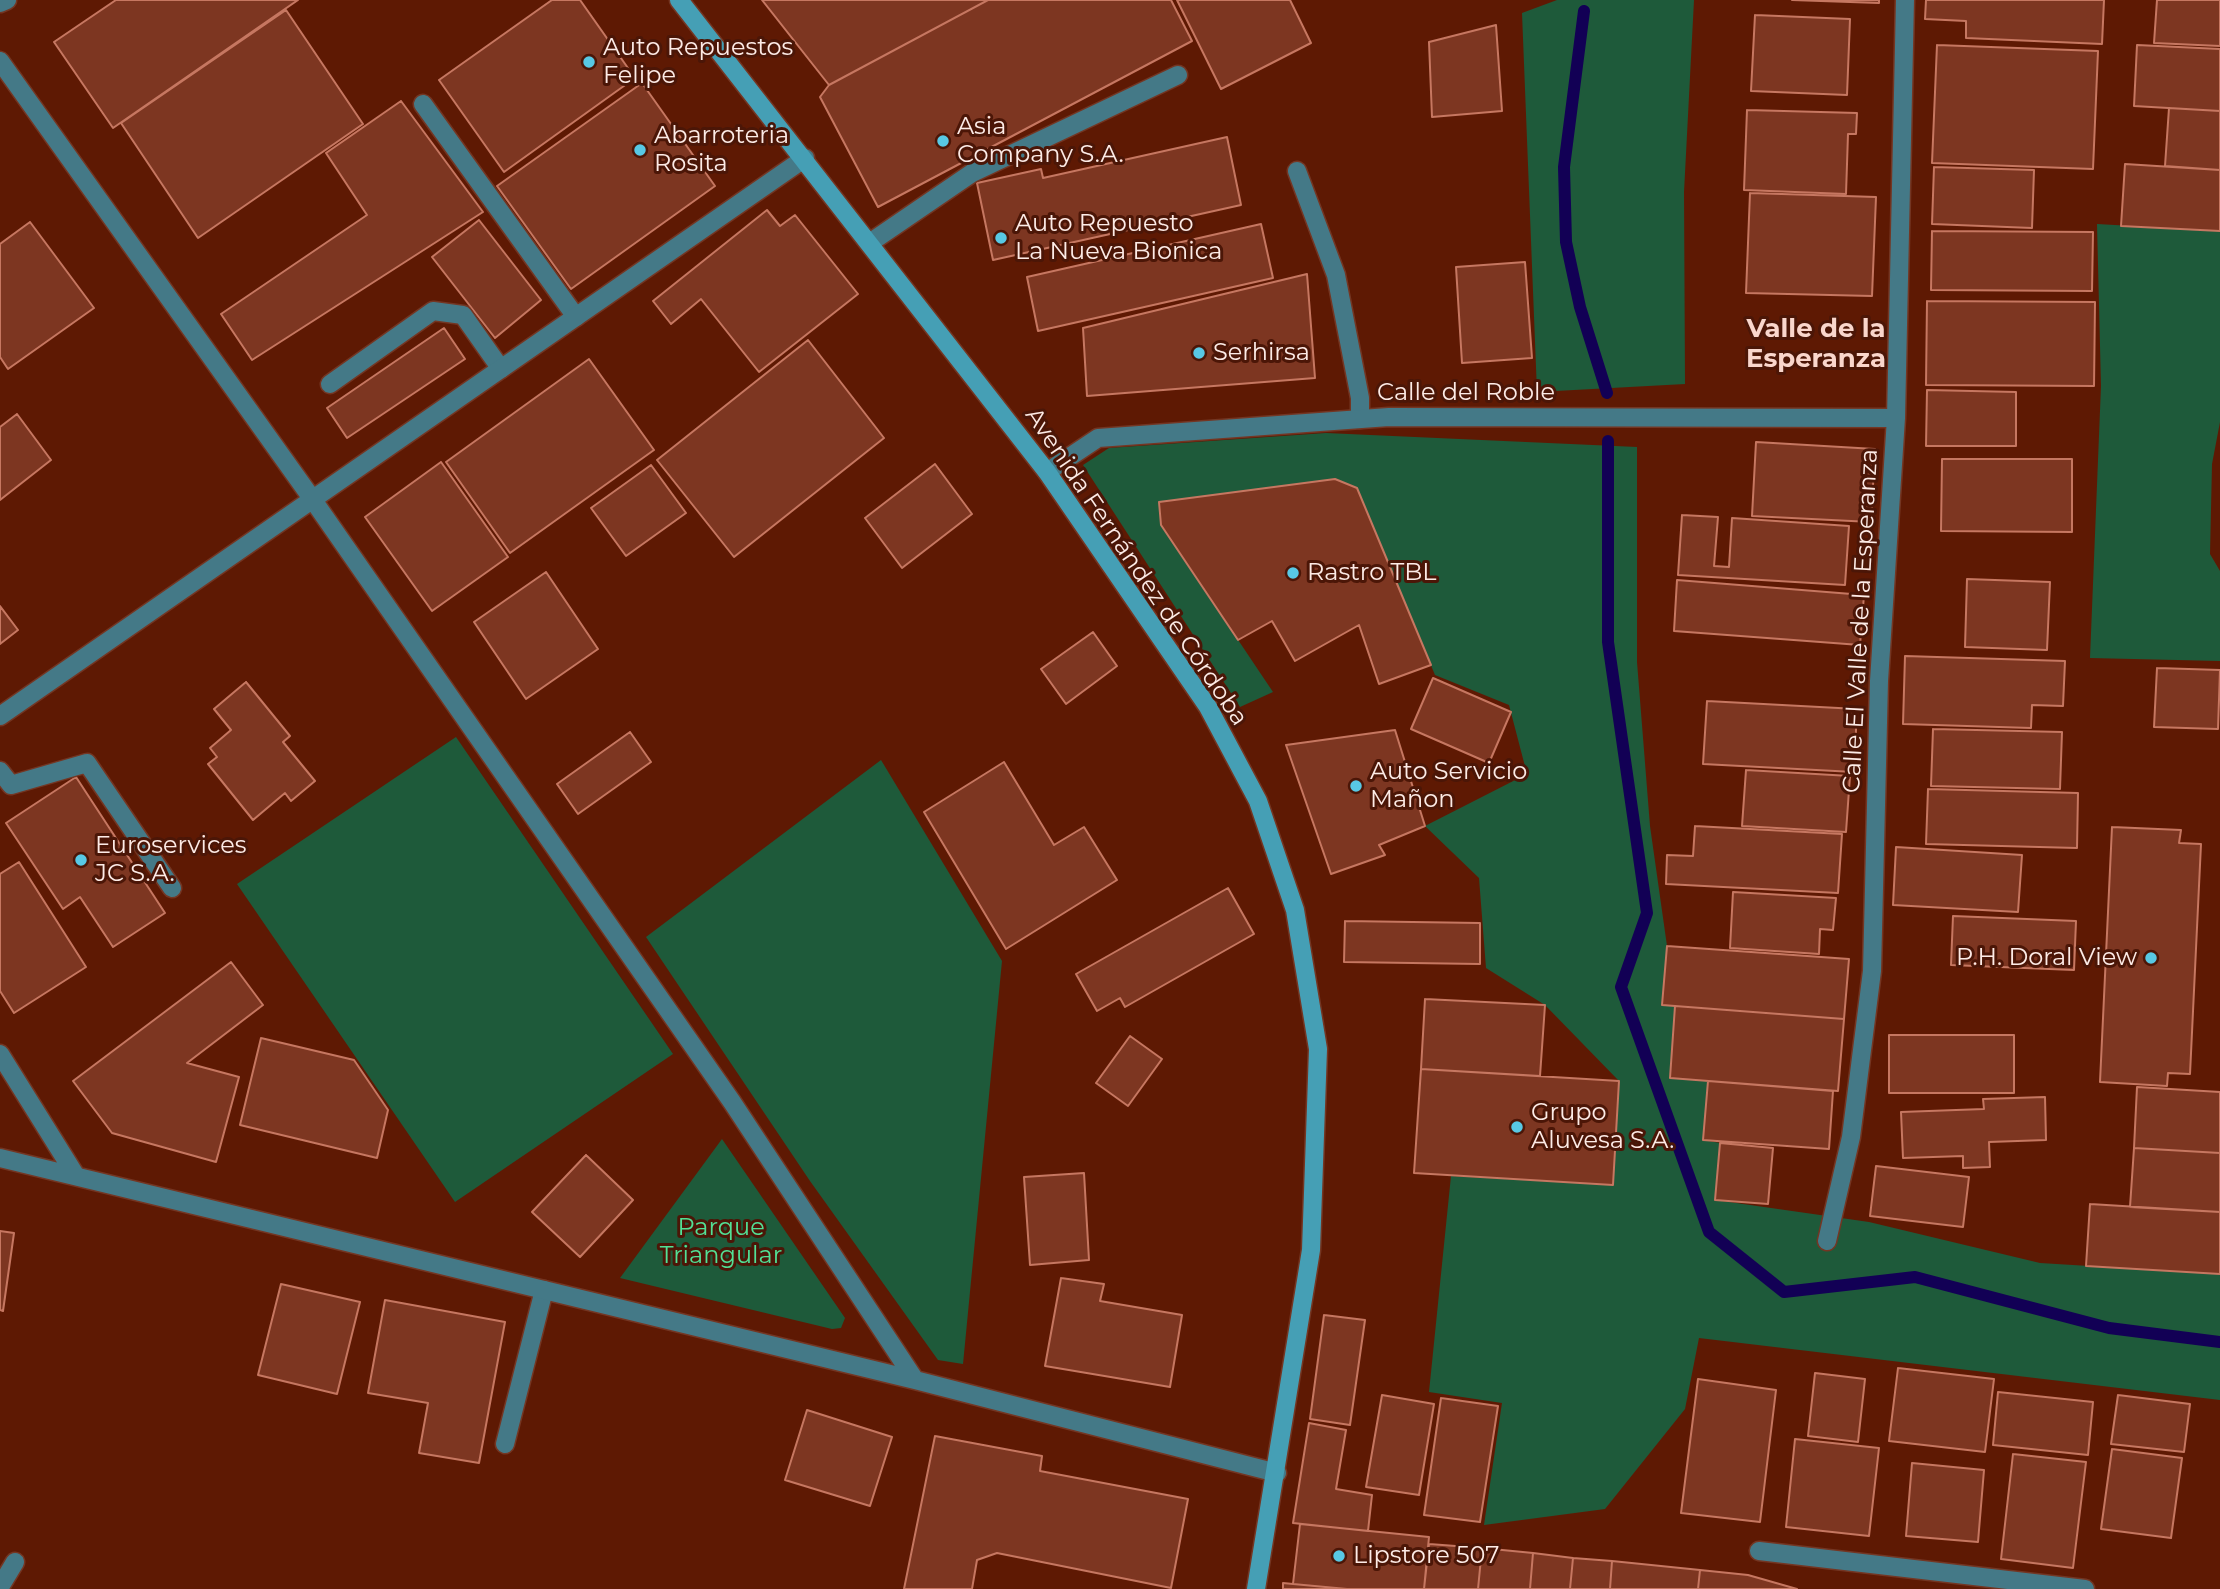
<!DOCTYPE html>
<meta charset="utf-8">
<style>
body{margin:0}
canvas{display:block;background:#5e1903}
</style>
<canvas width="2220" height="1589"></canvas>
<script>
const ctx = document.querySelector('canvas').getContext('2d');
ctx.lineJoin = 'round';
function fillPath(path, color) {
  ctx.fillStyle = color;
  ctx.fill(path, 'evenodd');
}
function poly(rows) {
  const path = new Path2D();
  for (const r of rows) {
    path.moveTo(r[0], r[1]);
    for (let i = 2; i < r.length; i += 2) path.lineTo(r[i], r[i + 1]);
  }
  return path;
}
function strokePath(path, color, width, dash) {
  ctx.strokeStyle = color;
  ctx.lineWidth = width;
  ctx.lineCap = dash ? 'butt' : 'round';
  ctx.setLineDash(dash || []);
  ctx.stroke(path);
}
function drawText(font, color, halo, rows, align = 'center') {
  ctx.font = font + ' Montserrat,sans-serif';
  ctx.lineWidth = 6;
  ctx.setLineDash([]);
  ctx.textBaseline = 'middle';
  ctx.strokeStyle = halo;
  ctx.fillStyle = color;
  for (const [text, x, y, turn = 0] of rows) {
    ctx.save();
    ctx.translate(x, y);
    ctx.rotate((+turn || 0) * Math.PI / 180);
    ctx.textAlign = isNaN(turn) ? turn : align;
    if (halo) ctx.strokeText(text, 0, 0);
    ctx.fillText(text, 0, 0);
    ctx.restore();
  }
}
const green = poly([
 [1557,0,1694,0,1684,192,1685,384,1537,392,1522,13],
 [2097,224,2220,231,2220,422,2212,464,2210,554,2220,571,2220,661,2090,658,2101,386],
 [1326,433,1637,447,1637,662,1650,826,1667,946,1662,1005,1675,1006,1670,1078,1708,1081,1703,1140,1720,1143,1715,1200,1869,1222,2040,1263,2220,1274,2220,1400,1699,1338,1685,1409,1605,1509,1484,1525,1502,1403,1429,1392,1451,1176,1613,1185,1619,1081,1545,1005,1486,968,1479,878,1425,826,1527,774,1509,705,1435,675,1357,488,1335,479,1159,502,1161,525,1273,692,1240,707,1083,465,1109,448],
 [456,737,673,1054,455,1202,237,884],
 [881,760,1002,961,963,1364,938,1360,810,1181,646,937],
 [722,1139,845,1318,841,1328,832,1329,620,1278]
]);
const stream = poly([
 [1584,11,1564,167,1566,242,1580,307,1607,393],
 [1608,441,1608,642,1647,913,1621,987,1709,1232,1784,1292,1915,1277,2109,1328,2220,1342]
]);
const building = poly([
 [116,0,298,0,113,128,54,42,116,0],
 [552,0,580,0,635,78,504,172,439,80,552,0],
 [762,0,988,0,829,85,762,0],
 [988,0,1171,0,1192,41,878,207,820,97,829,85,988,0],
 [1177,0,1290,0,1311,43,1221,89,1177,0],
 [1792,0,1879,0,1879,3,1792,0],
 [1926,0,2104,0,2102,44,1966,38,1966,21,1925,19,1926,0],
 [2157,0,2220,0,2220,46,2154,43,2157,0],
 [286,10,363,124,198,238,121,123,286,10],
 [1755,15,1850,19,1847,95,1751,91,1755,15],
 [1496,25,1502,111,1432,117,1429,42,1496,25],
 [1937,45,2098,51,2093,169,1932,163,1937,45],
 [2137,45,2220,49,2220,111,2134,106,2137,45],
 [642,83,715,186,571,289,497,186,642,83],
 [401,101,483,212,252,360,221,314,367,215,326,153,401,101],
 [2169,108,2220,111,2220,170,2165,166,2169,108],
 [1747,110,1857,113,1856,134,1848,134,1846,194,1744,190,1747,110],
 [1227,137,1241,205,993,260,977,183,1041,169,1043,178,1227,137],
 [2125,164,2220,170,2220,231,2121,226,2125,164],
 [1934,167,2034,170,2032,228,1932,224,1934,167],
 [1750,193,1876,197,1872,296,1746,293,1750,193],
 [767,210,780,226,795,215,858,294,759,372,701,299,671,324,653,301,767,210],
 [479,220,541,300,495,338,432,257,479,220],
 [30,222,94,308,8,369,0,357,0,244,30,222],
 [1261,224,1273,278,1038,331,1027,277,1261,224],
 [1932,231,2093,232,2092,291,1931,290,1932,231],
 [1525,262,1532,358,1462,363,1456,267,1525,262],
 [1307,274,1315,378,1087,396,1083,328,1307,274],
 [1927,301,2095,302,2094,386,1926,385,1927,301],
 [444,328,465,359,347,438,327,408,444,328],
 [808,340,884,438,734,557,657,460,808,340],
 [589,359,654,450,510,553,446,462,589,359],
 [1927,390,2016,392,2016,446,1926,446,1927,390],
 [17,414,51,460,0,500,0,427,17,414],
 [1756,442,1875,449,1871,522,1752,516,1756,442],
 [1942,459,2072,459,2072,532,1941,531,1942,459],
 [441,462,508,557,432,611,365,517,441,462],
 [935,464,972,514,902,568,865,518,935,464],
 [651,465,686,513,626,556,591,508,651,465],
 [1335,479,1357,488,1431,665,1379,684,1359,625,1295,661,1272,621,1238,640,1161,525,1159,502,1335,479],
 [1682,515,1718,517,1714,566,1729,567,1732,518,1849,526,1845,585,1678,575,1682,515],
 [546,572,598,649,526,699,474,622,546,572],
 [1967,579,2050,582,2047,650,1965,647,1967,579],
 [1677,580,1864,595,1860,645,1674,631,1677,580],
 [0,606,18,630,0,644,0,606],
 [1093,632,1117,666,1066,704,1041,669,1093,632],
 [1905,656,2065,661,2063,706,2032,705,2031,728,1903,724,1905,656],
 [2157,668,2220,670,2218,729,2154,727,2157,668],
 [1433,678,1511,712,1489,763,1411,729,1433,678],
 [246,682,290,736,283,742,315,781,291,801,285,793,253,820,208,764,217,757,210,748,231,730,214,709,246,682],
 [1707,701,1857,709,1854,772,1703,764,1707,701],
 [1933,729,2062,732,2060,789,1931,786,1933,729],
 [1395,730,1425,826,1379,845,1385,855,1331,874,1286,745,1395,730],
 [630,732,651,762,578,814,557,784,630,732],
 [1004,762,1054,845,1084,827,1117,880,1006,949,924,812,1004,762],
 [1746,770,1850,776,1846,832,1742,826,1746,770],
 [76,777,165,913,113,947,80,897,63,909,6,823,76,777],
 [1928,789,2078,793,2077,848,1926,844,1928,789],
 [1695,826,1842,834,1838,893,1666,884,1667,855,1693,856,1695,826],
 [2112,827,2181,830,2179,843,2201,844,2190,1074,2168,1073,2167,1086,2100,1082,2112,827],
 [1896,847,2022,855,2018,912,1893,905,1896,847],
 [19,862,86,967,14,1013,0,991,0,874,19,862],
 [1228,888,1254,934,1125,1007,1120,998,1097,1011,1076,974,1228,888],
 [1733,892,1836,898,1833,930,1820,929,1819,954,1730,948,1733,892],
 [1953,916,2076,921,2074,970,1951,965,1953,916],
 [1345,921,1480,923,1480,964,1344,962,1345,921],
 [1667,946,1849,959,1844,1019,1662,1005,1667,946],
 [231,962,263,1005,187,1063,239,1077,216,1162,112,1133,73,1081,231,962],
 [1425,999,1545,1005,1540,1076,1421,1069,1425,999],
 [1675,1006,1844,1019,1838,1091,1670,1078,1675,1006],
 [1889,1035,2014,1035,2014,1093,1889,1093,1889,1035],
 [1130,1036,1162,1059,1128,1106,1096,1083,1130,1036],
 [261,1038,354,1060,388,1110,377,1158,240,1125,261,1038],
 [1421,1069,1619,1081,1613,1185,1414,1173,1421,1069],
 [1708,1081,1833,1091,1829,1149,1703,1140,1708,1081],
 [2137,1087,2220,1092,2220,1153,2134,1148,2137,1087],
 [2045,1097,2046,1140,1989,1142,1990,1167,1963,1168,1963,1156,1903,1158,1901,1112,1984,1109,1983,1099,2045,1097],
 [1720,1143,1773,1148,1768,1204,1715,1200,1720,1143],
 [2134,1148,2220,1153,2220,1212,2130,1207,2134,1148],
 [586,1155,633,1200,580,1257,532,1212,586,1155],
 [1876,1166,1969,1177,1963,1227,1870,1216,1876,1166],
 [1084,1173,1089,1260,1030,1265,1024,1177,1084,1173],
 [2090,1204,2220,1212,2220,1274,2086,1266,2090,1204],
 [0,1231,14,1233,3,1311,0,1310,0,1231],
 [1061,1278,1104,1284,1100,1301,1182,1315,1170,1387,1045,1366,1061,1278],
 [281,1284,360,1302,337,1394,258,1375,281,1284],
 [385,1300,505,1322,479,1463,419,1453,428,1403,368,1393,385,1300],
 [1324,1315,1365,1320,1350,1425,1310,1419,1324,1315],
 [1898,1368,1994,1379,1985,1452,1889,1441,1898,1368],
 [1815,1373,1865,1379,1858,1442,1808,1436,1815,1373],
 [1698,1379,1776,1390,1760,1522,1681,1513,1698,1379],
 [1998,1392,2093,1402,2088,1455,1993,1445,1998,1392],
 [1382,1395,1434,1404,1419,1495,1366,1487,1382,1395],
 [2118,1395,2190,1404,2184,1452,2111,1444,2118,1395],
 [1441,1398,1498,1406,1480,1522,1424,1515,1441,1398],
 [807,1410,892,1437,870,1506,785,1480,807,1410],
 [1309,1423,1346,1430,1336,1489,1372,1495,1368,1531,1293,1523,1309,1423],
 [935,1436,1042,1456,1040,1471,1188,1499,1171,1588,997,1553,977,1560,972,1589,904,1589,935,1436],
 [1795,1439,1879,1448,1869,1536,1786,1527,1795,1439],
 [2112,1449,2182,1458,2171,1538,2101,1529,2112,1449],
 [2013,1454,2086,1462,2073,1568,2001,1559,2013,1454],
 [1912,1463,1984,1470,1978,1542,1906,1536,1912,1463],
 [1300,1524,1429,1537,1424,1589,1347,1589,1293,1584,1300,1524],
 [1429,1544,1482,1548,1478,1589,1424,1589,1429,1544],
 [1482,1548,1533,1553,1530,1589,1478,1589,1482,1548],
 [1533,1553,1573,1558,1570,1589,1530,1589,1533,1553],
 [1573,1558,1612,1561,1610,1589,1570,1589,1573,1558],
 [1612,1561,1700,1570,1698,1589,1610,1589,1612,1561],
 [1700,1570,1748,1575,1797,1589,1698,1589,1700,1570],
 [1283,1583,1293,1584,1347,1589,1283,1589,1283,1583]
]);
const lane = poly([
 [423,104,576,317],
 [1297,171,1336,275,1360,398,1360,419],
 [871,242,972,173,1178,75],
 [330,384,433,311,463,315,501,369],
 [0,771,11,785,87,763,172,888],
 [505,1444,544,1290],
 [0,1587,15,1562]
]);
const street = poly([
 [0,3,7,0],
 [0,61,313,500,732,1102,915,1380],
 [1047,472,1098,438,1389,417,1896,418],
 [0,716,805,158],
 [0,1054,76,1176],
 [0,1158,915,1380,1277,1473],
 [1827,1241,1851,1137,1872,971,1879,681,1896,418,1905,0],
 [1759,1551,2085,1589]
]);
const secondary = poly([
 [679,0,1047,472,1208,707,1258,801,1295,910,1318,1049,1311,1250,1256,1589]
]);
const markers = [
 [589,62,7,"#58c8e4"],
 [943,141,7,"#58c8e4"],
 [640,150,7,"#58c8e4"],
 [1001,238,7,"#58c8e4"],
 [1199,353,7,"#58c8e4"],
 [1293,573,7,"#58c8e4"],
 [1356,786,7,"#58c8e4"],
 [81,860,7,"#58c8e4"],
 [2151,958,7,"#58c8e4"],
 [1517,1127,7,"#58c8e4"],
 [1339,1556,7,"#58c8e4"]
];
const poiNames = [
 ["Auto Repuestos",603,48],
 ["Felipe",603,76],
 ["Asia",957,127],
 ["Company S.A.",957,155],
 ["Abarroteria",654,136],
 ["Rosita",654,164],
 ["Auto Repuesto",1015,224],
 ["La Nueva Bionica",1015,252],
 ["Serhirsa",1213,353],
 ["Rastro TBL",1307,573],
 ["Auto Servicio",1370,772],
 ["Mañon",1370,800],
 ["Euroservices",95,846],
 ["JC S.A.",95,874],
 ["P.H. Doral View",2137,958,"right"],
 ["Grupo",1531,1113],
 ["Aluvesa S.A.",1531,1141],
 ["Lipstore 507",1353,1556]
];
const streetNames = [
 ["Calle del Roble",1466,393],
 ["Avenida Fernández de Córdoba",1136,567,56],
 ["Calle El Valle de la Esperanza",1861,621,-87]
];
const parkNames = [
 ["Parque",721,1228],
 ["Triangular",721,1256]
];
const neighbourhoodNames = [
 ["Valle de la",1816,329],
 ["Esperanza",1816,359]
];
fillPath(green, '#1e5a3a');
strokePath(stream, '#120055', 12);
fillPath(building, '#7d3621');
strokePath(building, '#c67761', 2);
strokePath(lane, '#743623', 21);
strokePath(street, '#743623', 21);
strokePath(secondary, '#743623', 21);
strokePath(lane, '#447987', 18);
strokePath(street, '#447987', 18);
strokePath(secondary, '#459fb5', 18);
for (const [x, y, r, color] of markers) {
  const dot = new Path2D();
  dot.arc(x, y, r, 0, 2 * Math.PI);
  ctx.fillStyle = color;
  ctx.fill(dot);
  strokePath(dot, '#4b1607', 2.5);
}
drawText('24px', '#fdebe6', '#4b1607', poiNames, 'left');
drawText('24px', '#fdebe6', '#4b1607', streetNames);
drawText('24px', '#52e196', '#4b1607', parkNames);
drawText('bold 26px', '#f9d6cc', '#4b1607', neighbourhoodNames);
</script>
